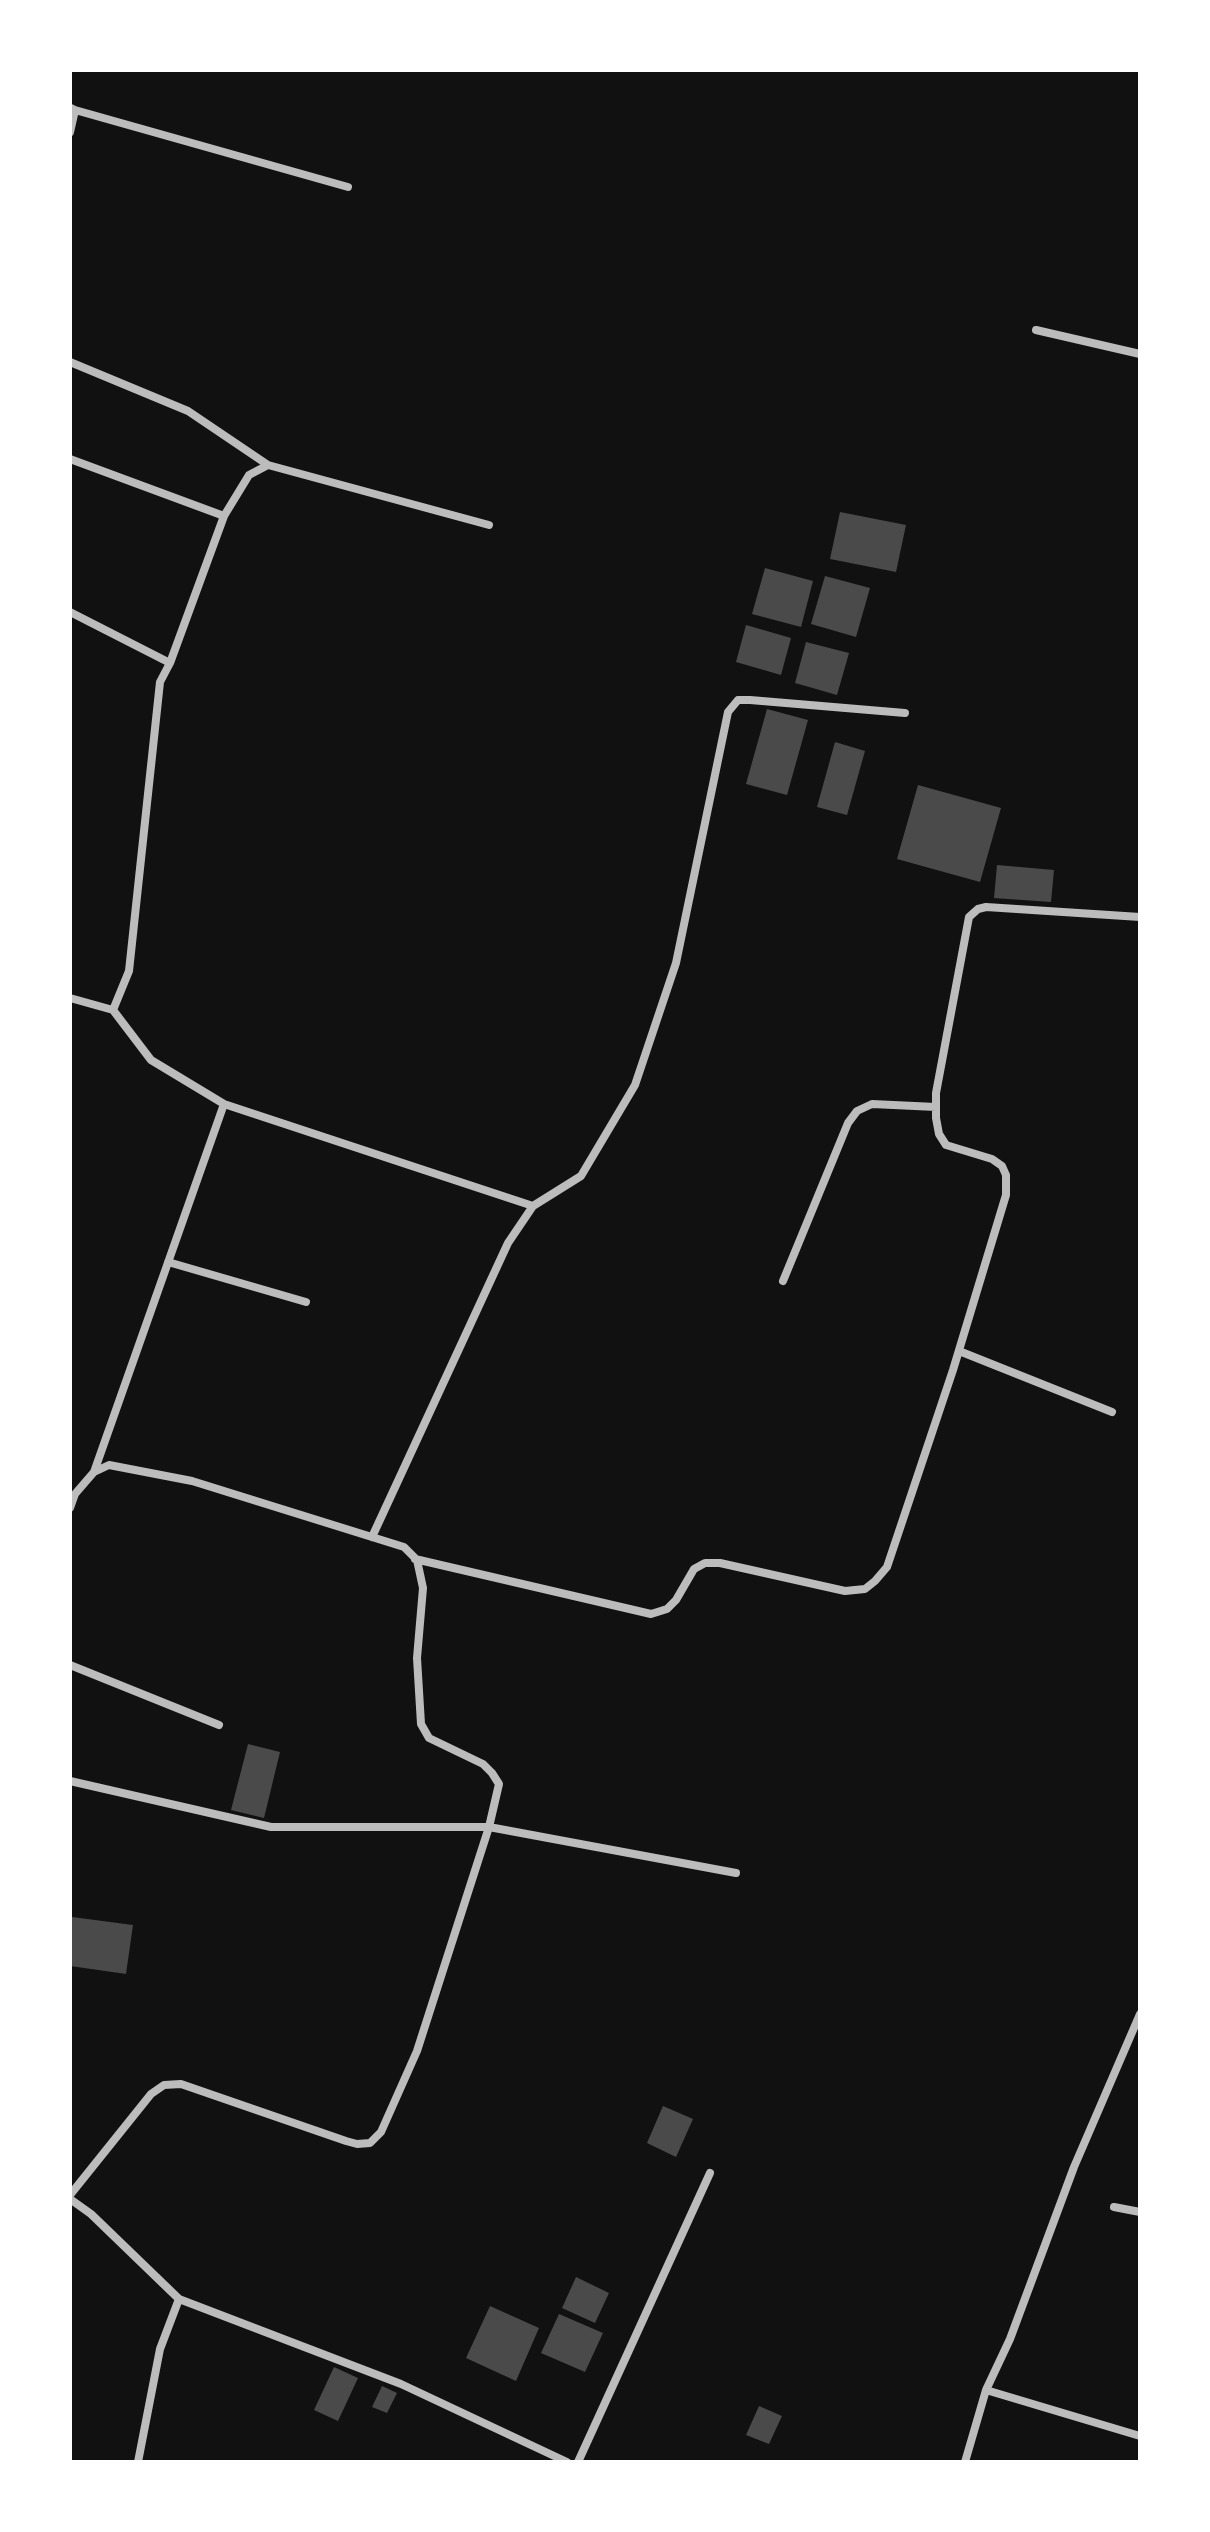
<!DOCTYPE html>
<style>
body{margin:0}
#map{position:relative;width:1210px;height:2532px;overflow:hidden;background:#111;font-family:Lato,sans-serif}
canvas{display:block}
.frame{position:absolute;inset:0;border:72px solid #fff;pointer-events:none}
</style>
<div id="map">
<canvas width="1210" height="2532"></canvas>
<div class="frame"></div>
</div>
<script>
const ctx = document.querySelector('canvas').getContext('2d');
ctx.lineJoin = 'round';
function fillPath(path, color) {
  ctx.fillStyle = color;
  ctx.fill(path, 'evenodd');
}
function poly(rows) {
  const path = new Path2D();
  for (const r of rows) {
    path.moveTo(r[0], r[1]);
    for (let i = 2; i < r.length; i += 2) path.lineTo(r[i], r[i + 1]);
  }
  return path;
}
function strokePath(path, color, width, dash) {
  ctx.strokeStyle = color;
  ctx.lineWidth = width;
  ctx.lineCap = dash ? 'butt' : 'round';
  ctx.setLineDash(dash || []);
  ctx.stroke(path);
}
const building = poly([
 [840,512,906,525,896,572,830,559],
 [765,568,813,581,801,627,752,614],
 [825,576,870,588,856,637,811,624],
 [746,625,791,638,781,675,736,662],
 [806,642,849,653,837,695,795,683],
 [767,709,808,720,787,795,746,784],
 [835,742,865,751,847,815,817,807],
 [918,785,1001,808,980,882,897,859],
 [997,865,1054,870,1051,902,994,898],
 [248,1744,280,1752,264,1818,231,1810],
 [72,1917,133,1925,126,1974,70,1966],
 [663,2106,693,2119,676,2157,647,2143],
 [576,2277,609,2293,595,2323,562,2308],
 [490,2306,539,2328,516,2381,466,2358],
 [559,2314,603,2333,585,2372,541,2353],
 [334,2367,358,2378,338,2421,314,2410],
 [382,2386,397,2393,387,2413,372,2407],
 [759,2406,782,2416,769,2444,746,2435]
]);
const minor = poly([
 [75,110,348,187],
 [70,132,75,110,71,108],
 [1036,330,1140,354],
 [70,362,188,411,268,465],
 [70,459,224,516],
 [70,612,170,663],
 [70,998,113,1010,151,1060,224,1104,533,1206],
 [113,1010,129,971,160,682,170,663,224,516,249,475,268,465,489,525],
 [168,1262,306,1302],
 [783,1281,848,1123,857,1111,872,1104,936,1107],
 [959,1351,1112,1412],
 [94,1472,224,1104],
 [70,1508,75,1494,94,1472,109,1465,192,1481,404,1547,417,1560,423,1588,417,1658,421,1724,429,1738,483,1764,492,1773,499,1784,489,1827,417,2051,381,2132,370,2143,357,2144,346,2141,181,2084,164,2085,151,2094,70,2195],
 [372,1537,508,1243,533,1206,581,1176,635,1085,676,963,728,712,738,700,750,700,905,713],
 [415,1559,651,1614,667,1609,676,1600,694,1569,705,1563,720,1563,845,1591,865,1589,875,1581,887,1567,953,1370,1006,1195,1006,1175,1002,1166,992,1159,946,1145,939,1134,936,1118,936,1093,969,917,978,909,986,907,1140,917],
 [70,1665,219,1725],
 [70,1781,271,1827,489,1827,736,1873],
 [70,2199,91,2214,179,2299,401,2384,567,2462],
 [1114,2207,1140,2212],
 [986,2390,1140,2436],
 [138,2462,160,2349,179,2299],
 [578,2462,710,2173],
 [965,2462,986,2390,1010,2339,1074,2167,1140,2014]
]);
fillPath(building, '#4a4a4a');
strokePath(minor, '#bcbcbc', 8);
</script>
